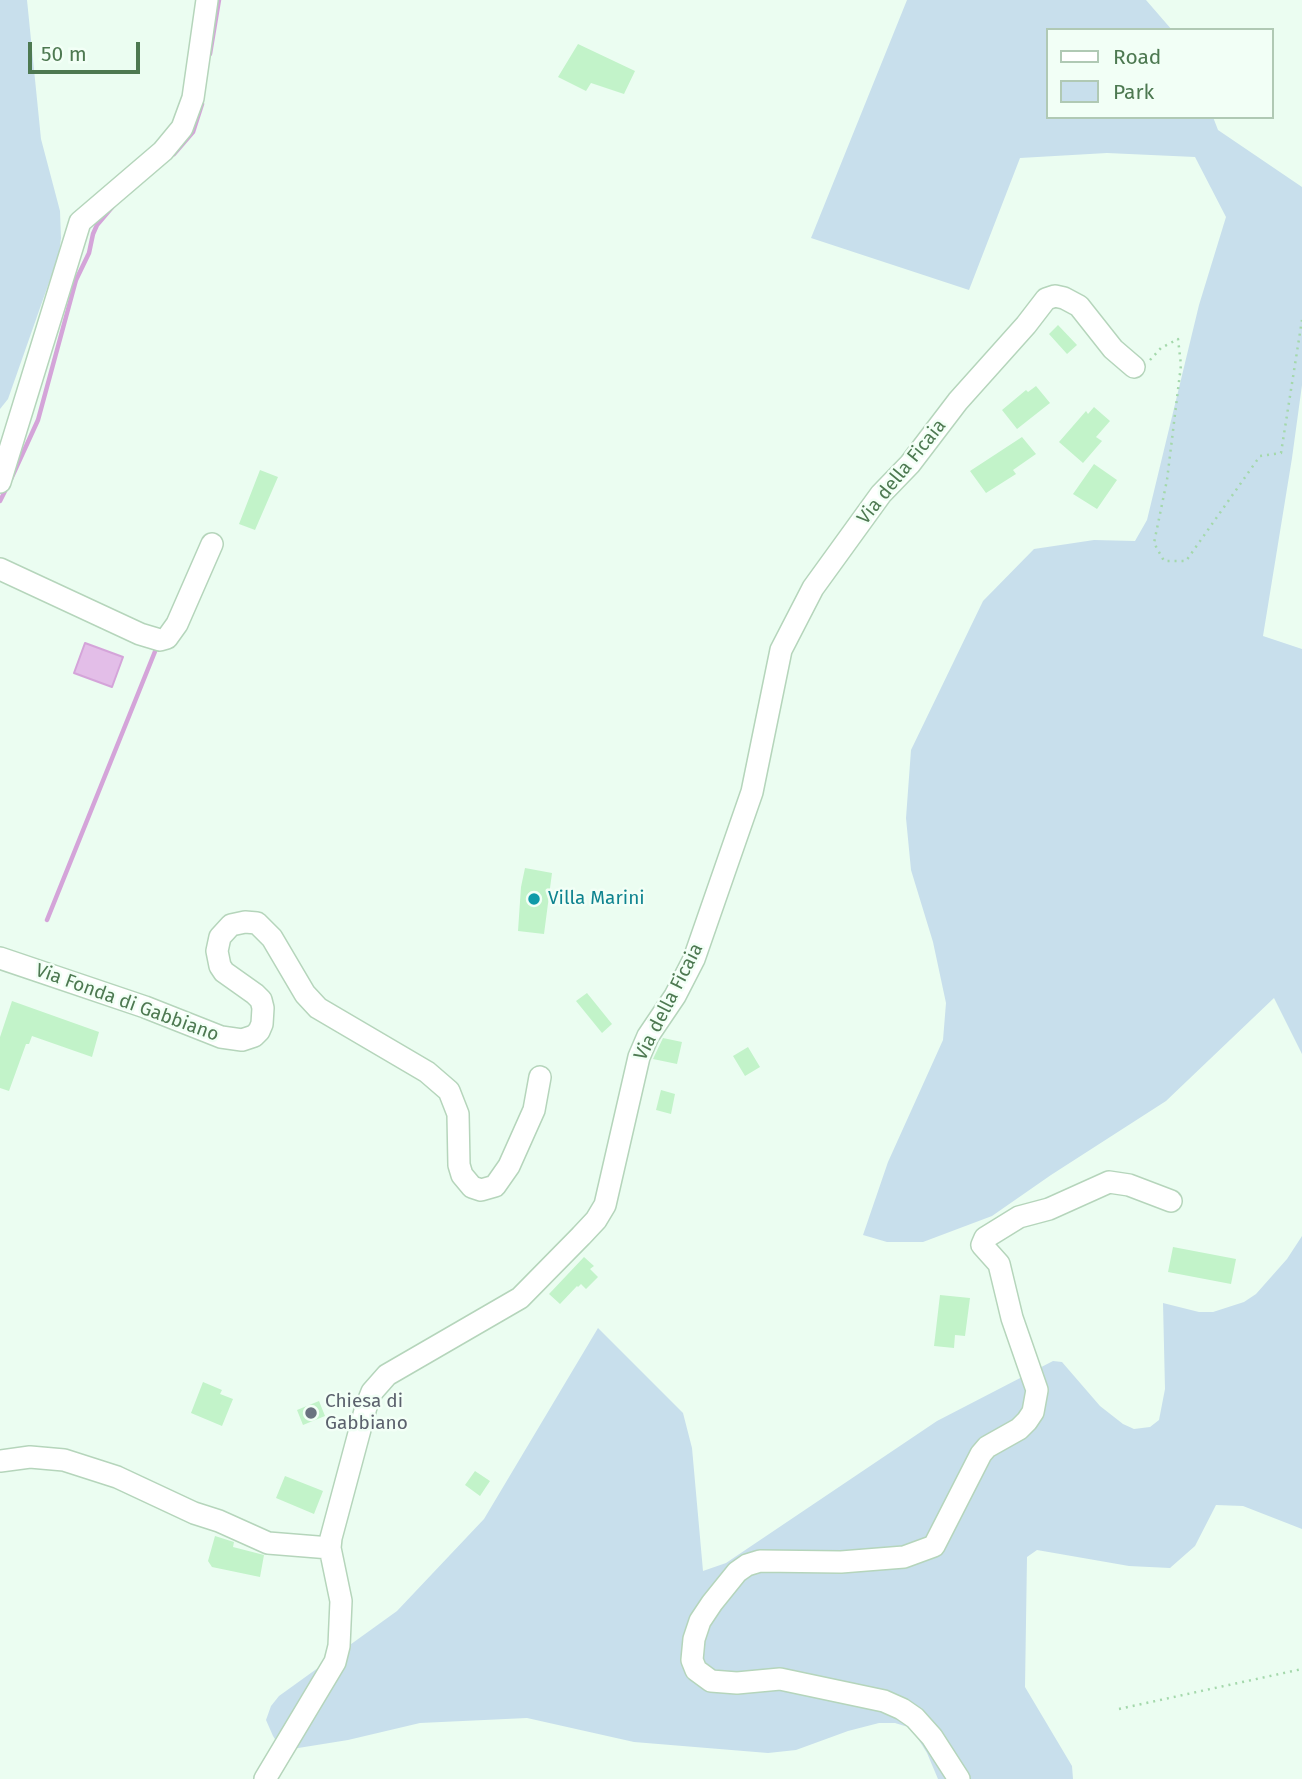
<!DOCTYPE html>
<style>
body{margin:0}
#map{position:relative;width:1302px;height:1779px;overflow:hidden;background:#ebfdf1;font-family:"Fira Sans",sans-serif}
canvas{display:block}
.legend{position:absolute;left:1046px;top:28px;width:228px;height:91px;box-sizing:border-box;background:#f2fff6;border:2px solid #b0c9b4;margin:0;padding:9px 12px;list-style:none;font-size:21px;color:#4d7951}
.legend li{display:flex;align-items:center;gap:14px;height:35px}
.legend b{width:35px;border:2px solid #b0c9b4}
.scale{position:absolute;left:28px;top:42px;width:112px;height:32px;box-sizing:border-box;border:4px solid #4d7951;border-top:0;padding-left:9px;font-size:21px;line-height:24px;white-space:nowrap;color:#4d7951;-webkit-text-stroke:5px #f2fff6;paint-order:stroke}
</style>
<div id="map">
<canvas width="1302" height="1779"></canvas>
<ul class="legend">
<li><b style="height:9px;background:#fff"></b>Road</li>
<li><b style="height:19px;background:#c8dfec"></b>Park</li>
</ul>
<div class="scale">50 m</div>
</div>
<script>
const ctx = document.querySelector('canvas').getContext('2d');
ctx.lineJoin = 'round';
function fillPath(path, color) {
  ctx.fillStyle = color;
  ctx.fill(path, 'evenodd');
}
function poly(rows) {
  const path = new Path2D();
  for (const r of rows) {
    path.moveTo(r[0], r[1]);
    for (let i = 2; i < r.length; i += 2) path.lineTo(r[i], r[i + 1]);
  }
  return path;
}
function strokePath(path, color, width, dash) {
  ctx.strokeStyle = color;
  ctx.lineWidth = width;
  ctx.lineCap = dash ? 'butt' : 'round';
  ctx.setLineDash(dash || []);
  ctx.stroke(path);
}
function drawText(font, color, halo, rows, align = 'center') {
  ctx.font = font + ' "Fira Sans",sans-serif';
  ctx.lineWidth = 5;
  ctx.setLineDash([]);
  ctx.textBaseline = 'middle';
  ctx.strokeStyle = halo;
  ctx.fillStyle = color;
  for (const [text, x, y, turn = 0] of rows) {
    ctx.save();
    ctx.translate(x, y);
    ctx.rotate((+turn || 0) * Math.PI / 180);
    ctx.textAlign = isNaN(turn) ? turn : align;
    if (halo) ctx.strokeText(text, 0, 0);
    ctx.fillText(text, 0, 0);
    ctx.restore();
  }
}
const green = poly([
 [0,0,27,0,41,139,60,211,61,238,59,254,8,399,0,409],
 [907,0,1146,0,1172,30,1048,30,1048,117,1213,117,1218,130,1302,187,1302,385,1292,458,1263,636,1302,649,1302,1054,1274,998,1166,1101,1051,1175,992,1216,923,1242,887,1242,863,1235,888,1162,943,1040,946,1003,933,942,911,870,906,818,911,750,983,601,1034,549,1094,540,1135,541,1147,520,1199,305,1226,217,1195,157,1107,153,1020,158,969,290,811,238],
 [1302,1236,1302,1529,1243,1506,1216,1505,1195,1546,1170,1568,1129,1566,1037,1550,1027,1557,1025,1687,1072,1766,1073,1779,938,1779,927,1753,917,1737,908,1727,895,1723,879,1723,848,1731,796,1750,768,1753,634,1742,527,1718,420,1723,348,1740,292,1749,278,1744,273,1736,266,1720,271,1706,279,1696,397,1611,484,1519,598,1328,683,1413,692,1448,703,1571,726,1563,937,1421,1053,1361,1062,1362,1100,1406,1123,1424,1134,1429,1150,1427,1159,1420,1165,1389,1163,1303,1199,1312,1213,1312,1244,1302,1256,1294,1287,1259]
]);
const water = poly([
 [85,643,123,657,112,687,74,673,85,643]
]);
const stream = poly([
 [210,54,219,0],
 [174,154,193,132,202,104],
 [11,479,38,420,76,280,89,253,93,234,97,225,114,205],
 [0,501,7,487],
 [47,920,156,649]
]);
const building = poly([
 [578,44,635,71,624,94,591,83,586,91,558,77],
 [1058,325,1077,345,1067,354,1049,334],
 [1036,386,1050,403,1017,429,1002,410,1026,390,1028,392],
 [1094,407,1110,421,1096,437,1102,441,1083,463,1059,442,1086,411,1088,414],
 [1022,437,1036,454,1013,470,1016,474,986,493,970,471],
 [1094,464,1117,480,1097,509,1073,494],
 [260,470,278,477,255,530,239,524],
 [525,868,552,873,544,934,518,931,521,887],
 [587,993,612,1024,602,1033,576,1001],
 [12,1001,99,1032,92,1057,32,1036,29,1044,26,1044,9,1091,0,1088,0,1037],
 [663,1038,682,1042,677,1064,653,1059],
 [748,1047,760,1067,745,1076,733,1056],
 [661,1090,675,1094,671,1114,656,1110],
 [1173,1247,1236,1259,1231,1284,1168,1272],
 [584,1257,594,1266,590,1269,598,1277,586,1289,581,1284,578,1287,577,1286,560,1304,549,1294],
 [940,1295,970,1298,965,1336,955,1335,954,1348,934,1346],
 [203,1382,222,1390,220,1394,233,1399,222,1426,191,1413],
 [319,1401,325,1416,303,1425,297,1410],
 [475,1471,490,1481,480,1496,465,1485],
 [285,1476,323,1491,314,1514,276,1498],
 [215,1536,234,1542,233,1547,264,1555,260,1577,212,1567,208,1561]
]);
const path = poly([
 [1150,360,1161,348,1178,339,1181,365,1167,480,1154,543,1164,561,1186,561,1260,456,1281,453,1302,320],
 [1119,1709,1302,1669]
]);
const minor = poly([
 [0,482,80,222,163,151,182,128,193,98,207,0],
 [0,569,140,634,160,640,167,638,177,624,212,544],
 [0,958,145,1007,221,1037,242,1040,254,1036,259,1031,262,1024,263,1008,261,1000,255,994,224,972,220,966,217,951,220,937,231,925,245,922,257,923,272,938,305,994,318,1008,427,1072,449,1091,458,1114,459,1165,462,1175,472,1187,481,1190,495,1186,509,1166,534,1110,540,1077],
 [0,1461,30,1457,64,1460,117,1477,194,1513,219,1521,268,1543,330,1548],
 [265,1779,335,1662,339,1646,341,1601,330,1548,331,1538,366,1407,372,1392,387,1375,520,1298,581,1236,596,1220,605,1205,639,1057,648,1036,675,996,694,959,752,792,781,650,813,588,881,494,910,464,958,401,1026,325,1046,299,1055,296,1064,298,1079,306,1113,349,1134,367],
 [959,1779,932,1737,915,1718,902,1709,884,1701,780,1679,737,1683,711,1681,696,1670,692,1660,694,1639,700,1621,712,1603,737,1572,747,1565,760,1561,841,1562,904,1557,934,1546,981,1454,987,1447,1019,1429,1027,1421,1033,1412,1037,1390,1012,1318,999,1264,982,1245,985,1238,1019,1217,1049,1209,1109,1182,1129,1185,1171,1201]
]);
const markers = [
 [534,899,7,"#0f9aa8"],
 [311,1413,7,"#6b7280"]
];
const streetNames = [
 ["Via della Ficaia",902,472,-51],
 ["Via della Ficaia",669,1002,-63],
 ["Via Fonda di Gabbiano",127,1003,20]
];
const cultureNames = [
 ["Villa Marini",548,899]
];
const worshipNames = [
 ["Chiesa di",325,1402],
 ["Gabbiano",325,1424]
];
fillPath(green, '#c8dfec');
fillPath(water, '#e3bee8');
strokePath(water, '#d4a4d9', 2);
strokePath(stream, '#d4a4d9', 4.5);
fillPath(building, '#c2f3c9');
strokePath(minor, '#b5d5bb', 24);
strokePath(path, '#a4d8ab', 2.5, [2, 5]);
strokePath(minor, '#fff', 21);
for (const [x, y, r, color] of markers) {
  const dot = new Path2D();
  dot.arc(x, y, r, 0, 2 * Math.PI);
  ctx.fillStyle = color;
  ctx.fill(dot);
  strokePath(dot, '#f2fff6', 2.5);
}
drawText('19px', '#4d7951', '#f2fff6', streetNames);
drawText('19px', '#0d838f', '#f2fff6', cultureNames, 'left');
drawText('19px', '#5b616d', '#f2fff6', worshipNames, 'left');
</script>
